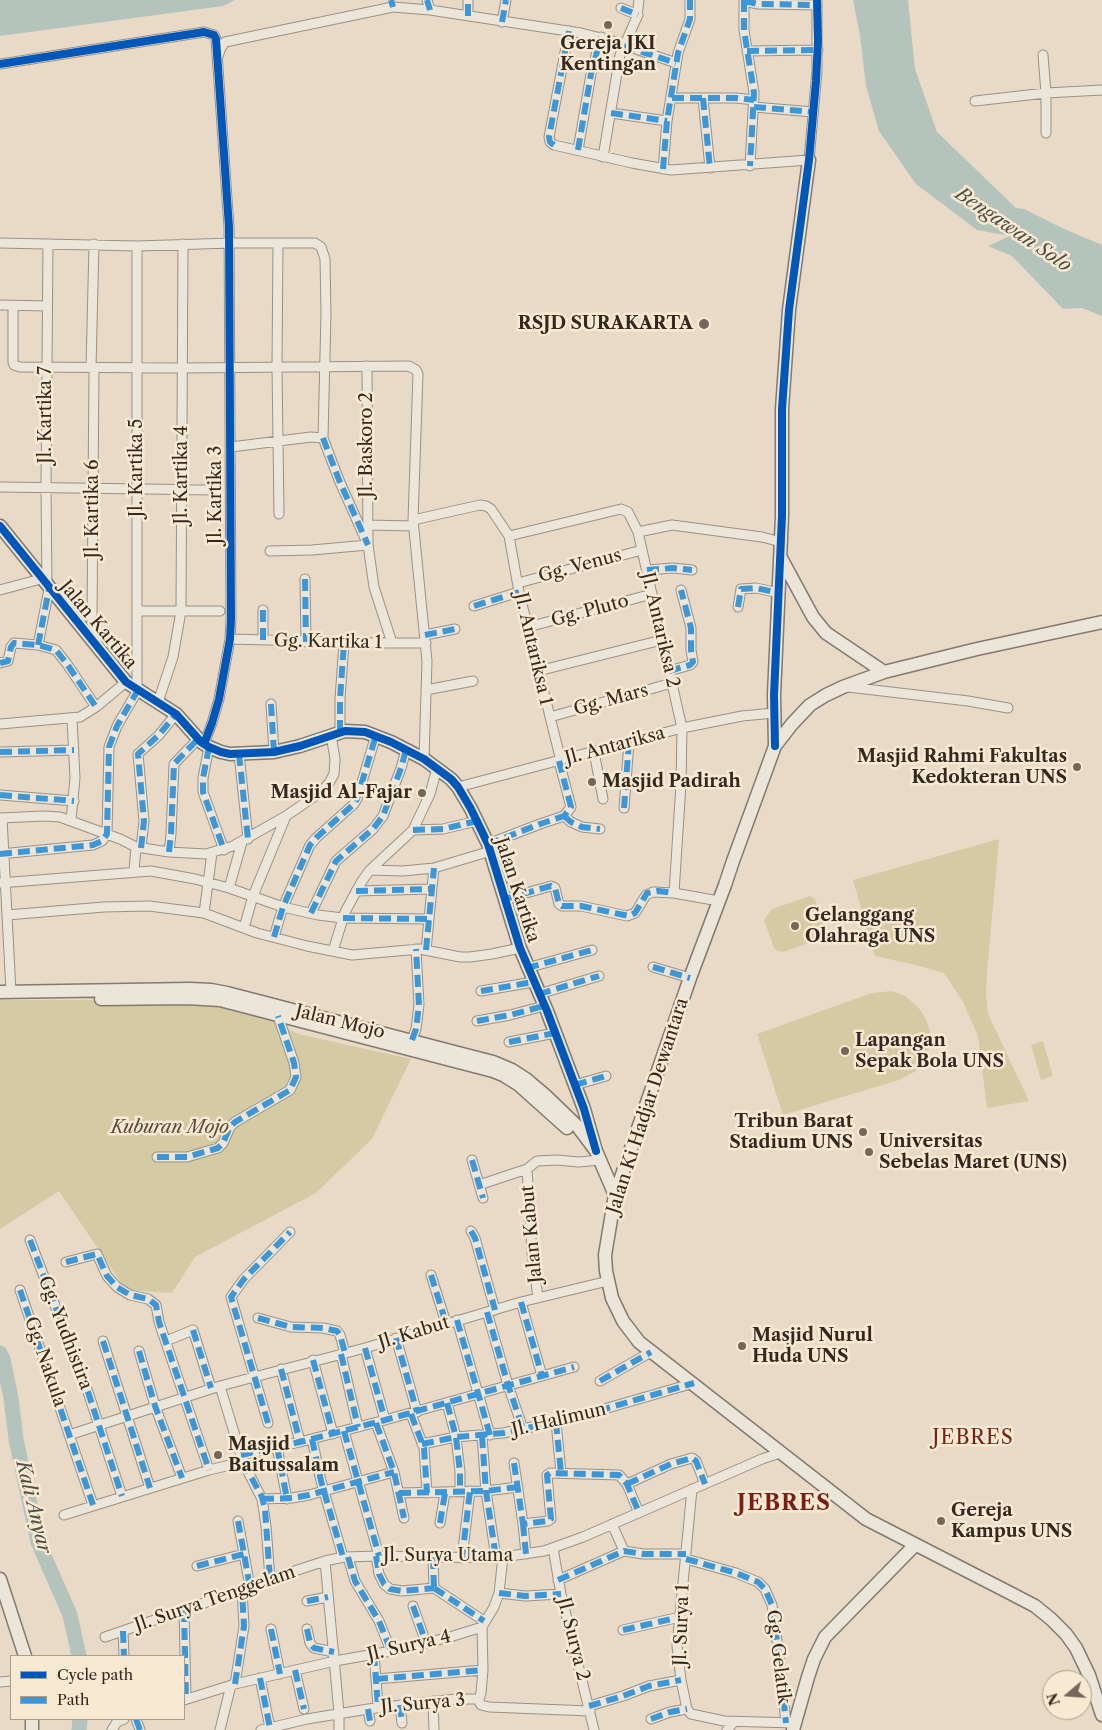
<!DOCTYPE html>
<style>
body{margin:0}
#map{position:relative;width:1102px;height:1730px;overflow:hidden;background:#e8dac6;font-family:"Libre Caslon Text",serif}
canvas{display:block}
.legend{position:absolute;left:10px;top:1655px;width:175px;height:65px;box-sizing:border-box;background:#f8ead2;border:1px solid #aa9d8b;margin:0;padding:6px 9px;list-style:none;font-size:15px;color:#342921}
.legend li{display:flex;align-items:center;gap:10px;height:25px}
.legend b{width:25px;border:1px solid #aa9d8b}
.north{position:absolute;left:1042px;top:1670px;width:50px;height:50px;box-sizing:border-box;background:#f8ead2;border:1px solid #aa9d8b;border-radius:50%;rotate:252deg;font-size:14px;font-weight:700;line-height:20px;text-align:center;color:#342921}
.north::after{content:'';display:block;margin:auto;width:18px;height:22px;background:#73675b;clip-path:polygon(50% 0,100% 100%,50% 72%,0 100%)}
</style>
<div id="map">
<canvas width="1102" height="1730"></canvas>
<ul class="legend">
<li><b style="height:6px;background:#0057b8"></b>Cycle path</li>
<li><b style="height:6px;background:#3d96d5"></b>Path</li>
</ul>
<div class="north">N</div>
</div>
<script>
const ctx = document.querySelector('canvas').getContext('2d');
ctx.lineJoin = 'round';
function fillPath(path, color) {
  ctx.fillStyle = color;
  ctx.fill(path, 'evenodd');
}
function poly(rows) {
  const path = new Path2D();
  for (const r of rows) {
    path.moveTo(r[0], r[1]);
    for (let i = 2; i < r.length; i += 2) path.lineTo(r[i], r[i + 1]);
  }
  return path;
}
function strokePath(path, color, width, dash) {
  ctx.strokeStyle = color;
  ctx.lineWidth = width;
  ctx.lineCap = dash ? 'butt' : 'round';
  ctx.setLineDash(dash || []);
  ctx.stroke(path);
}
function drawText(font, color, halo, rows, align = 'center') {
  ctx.font = font + ' "Libre Caslon Text",serif';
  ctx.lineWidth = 5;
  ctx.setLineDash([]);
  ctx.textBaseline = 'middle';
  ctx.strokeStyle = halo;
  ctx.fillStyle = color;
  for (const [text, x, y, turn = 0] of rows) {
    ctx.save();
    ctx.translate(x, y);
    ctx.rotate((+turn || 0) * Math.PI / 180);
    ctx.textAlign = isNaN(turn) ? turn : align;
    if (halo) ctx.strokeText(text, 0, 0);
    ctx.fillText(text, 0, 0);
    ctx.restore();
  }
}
const green = poly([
 [999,839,987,973,986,994,988,1014,1029,1101,987,1108,978,1036,963,1002,944,973,920,966,875,956,853,880],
 [810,896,815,899,826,931,824,937,821,939,783,952,778,951,774,948,764,920,772,909],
 [892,991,905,996,918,1007,926,1019,930,1032,929,1045,926,1057,916,1071,899,1080,783,1115,757,1034,872,993],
 [0,1000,168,1000,233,1009,266,1017,298,1034,411,1059,372,1139,316,1193,195,1257,172,1293,126,1290,59,1191,0,1229],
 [1043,1041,1053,1076,1041,1080,1031,1045]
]);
const water = poly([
 [0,0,235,0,223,6,0,36],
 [853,0,908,0,915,69,937,132,1016,208,1024,209,1062,228,1102,245,1102,316,1082,308,1063,309,1012,256,988,246,1010,236,977,230,916,184,879,131,866,86,860,35]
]);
const river = poly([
 [0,1353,3,1359,11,1398,16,1439,38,1542,70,1615,79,1656],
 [79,1730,80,1719]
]);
const street = poly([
 [427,0,430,10],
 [744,0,744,30,754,93,750,166],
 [744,1,758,4,817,5],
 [621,8,638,15],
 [468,16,468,0],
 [502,22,506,0],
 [569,31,549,137,550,142,554,145,632,163,671,170,809,160,817,71,817,0],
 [747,51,818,50],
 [1043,55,1046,93,1046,133],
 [218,56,221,48,225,42,393,7,430,10,581,33,613,41,676,63],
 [0,64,204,32,214,35,216,39,229,227,231,619,230,639,219,699,212,723,204,744],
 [672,98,736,98,754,100],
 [703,98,710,168],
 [975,101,1046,93,1102,90],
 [754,107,813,112],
 [611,113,667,121],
 [578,150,591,74,601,37],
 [603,157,620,55,637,17,639,0],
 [663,169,667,121,678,53,690,19,690,0],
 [0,243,137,246,232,243,315,243,321,247,325,259,326,313,323,438,339,480,368,545,312,550,270,551],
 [278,243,277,367,279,514],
 [137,246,137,689],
 [0,305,47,306],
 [13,306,13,362,14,365,20,367,182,368,409,366,416,370,418,374,413,520,427,661,424,759],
 [367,366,368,545,374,587,392,643],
 [91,368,94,244],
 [94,368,92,621,97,644],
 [231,447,311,437,323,438],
 [0,487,216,490],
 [413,520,480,505,486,506,491,509,509,536,519,592,561,761],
 [367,525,413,526],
 [638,532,672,525,762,537,781,542],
 [509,536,621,509,628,512,638,532,682,728,681,784,674,893],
 [647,570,673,568,692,570],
 [305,579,306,642],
 [518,583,642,550],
 [47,586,46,487,48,244],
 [0,590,41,579],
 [474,606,519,592],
 [738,607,741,589,756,588,779,593],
 [263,610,263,640],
 [138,611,220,611],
 [528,627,652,594],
 [425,635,455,629],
 [230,639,381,643,426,643],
 [38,645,49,589],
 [0,663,8,661,11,647,14,643,38,645,56,650,67,664,96,707],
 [538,671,662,640],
 [669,671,690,665,693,662,691,650,691,628,681,590],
 [848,687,968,701,1008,708],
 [426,690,473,681],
 [158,702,173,657,181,611,183,244],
 [271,704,274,752],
 [550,717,672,683],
 [0,724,80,717,96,707,126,682],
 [340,732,340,699,344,643],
 [209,747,203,778,203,792,224,850],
 [0,752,74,750],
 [594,752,603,799],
 [239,754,248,839],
 [559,761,571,807,564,816],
 [458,787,682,728,742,716,774,713],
 [0,795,74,801],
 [624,808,629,742],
 [564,816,571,822,582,827,600,829],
 [0,818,44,816,60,817,120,839,136,847,169,852,206,854,233,846,286,816],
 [2,818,11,992],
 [71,820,75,778,72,719],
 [413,830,443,829,477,821],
 [488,844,540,824,564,816],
 [141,848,144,821,138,754,159,735,176,714],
 [169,852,171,834,174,764,198,739],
 [0,854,93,845,102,841,107,834,109,747,117,726,138,690],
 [370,870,403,871,434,868,491,851],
 [134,871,136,847],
 [0,883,151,871,195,879,229,888,283,907,318,915,343,918,429,919],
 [229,888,242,842],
 [356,891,432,889],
 [505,899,551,886,555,888,559,904,562,906,581,906,627,916,635,913,646,895,653,892,674,893,719,901],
 [204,913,212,853],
 [311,913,336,861,373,829,383,816,401,768,406,750],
 [7,915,104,907,149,906,204,913,257,933,307,946,352,955,420,949,460,957,470,957,492,954,520,948],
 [244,928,253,896,286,816,321,792,329,783,334,774,335,759,331,735],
 [274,937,283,907,310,845,316,838,354,804,357,799,376,735],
 [426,950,434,868],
 [333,951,345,912,362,881,370,870,413,830,430,794,437,768],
 [653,967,690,978],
 [527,968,592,950],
 [481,991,533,982],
 [539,994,599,976],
 [477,1021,510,1015,544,1006],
 [412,1040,416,1029,419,1005,416,949],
 [509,1042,555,1033],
 [575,1085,606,1076],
 [157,1157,187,1157,218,1148,223,1143,230,1127,235,1122,290,1090,296,1077,294,1063,278,1016],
 [472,1160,483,1198],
 [527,1169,532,1253,538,1298],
 [479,1185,527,1169,537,1161,557,1160,579,1162,600,1160],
 [471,1231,475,1238,495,1310],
 [30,1240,88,1392,122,1496],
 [66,1262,97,1254,107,1276,117,1287,130,1295,148,1299,156,1305,159,1322,209,1470],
 [431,1275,446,1323],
 [20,1290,93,1505],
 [521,1302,542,1376],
 [487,1312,508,1385,523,1429],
 [258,1318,291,1327,323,1328,337,1331,340,1335,345,1353],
 [457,1320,490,1435],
 [396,1338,417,1412],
 [103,1341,150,1488],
 [166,1341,193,1330,211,1388],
 [365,1348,385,1420],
 [139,1351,155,1406,182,1478],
 [341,1354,358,1427],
 [313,1360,333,1434],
 [281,1369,300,1442],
 [600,1381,651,1352],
 [220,1386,243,1462,262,1499,266,1526,270,1579],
 [447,1403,456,1437,460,1472,460,1492],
 [411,1414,424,1448,427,1493],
 [556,1422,561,1473],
 [268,1423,231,1297,244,1279,290,1232],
 [376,1423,394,1472,404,1518],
 [344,1431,379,1556],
 [69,1435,220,1386,365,1348,521,1302,608,1281],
 [482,1436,486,1491,496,1558],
 [312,1439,321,1481,343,1557],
 [422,1444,456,1437,503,1433,566,1420,694,1383],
 [277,1447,287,1499],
 [241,1455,300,1442,385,1420,574,1367],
 [514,1463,523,1524,548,1521,551,1519,547,1475,550,1473,619,1475,627,1484,639,1513],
 [627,1484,671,1464,692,1458,696,1461,705,1484],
 [692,1489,677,1646,681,1680,687,1709,691,1714,696,1715,724,1721,795,1723],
 [399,1493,486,1491,518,1487],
 [262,1499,292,1498,309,1495,394,1472],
 [64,1515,209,1470,243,1462],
 [238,1521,250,1587],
 [440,1523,445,1493],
 [523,1524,526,1554],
 [612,1524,624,1551],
 [553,1548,561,1594,594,1730],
 [376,1556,379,1574,384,1584,390,1589,402,1591,434,1588],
 [348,1557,355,1581,379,1621,391,1651],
 [433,1557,434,1588],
 [462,1558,470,1491],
 [686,1559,736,1573,758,1582,765,1589,772,1605,779,1655,786,1723],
 [197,1566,244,1554],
 [558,1580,624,1551,643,1554,686,1554],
 [434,1588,484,1621],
 [499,1593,525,1596,561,1594],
 [307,1601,328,1597],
 [413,1606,426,1643],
 [184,1610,186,1699],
 [271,1629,280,1674],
 [307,1629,310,1643,314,1648,334,1652],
 [623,1630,680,1617],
 [123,1631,124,1656],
 [105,1637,242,1590,270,1579,325,1561],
 [374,1654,378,1706],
 [295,1670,304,1709],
 [260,1678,270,1728],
 [376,1679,483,1670],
 [0,1682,11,1681],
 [235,1684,244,1626,242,1590],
 [478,1699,481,1705,489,1707,590,1711],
 [184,1700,235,1684,335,1661,397,1650,450,1637,482,1627],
 [433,1701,434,1730],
 [400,1705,402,1723],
 [589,1706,623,1696,649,1686,681,1680],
 [368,1709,370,1721],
 [136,1719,140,1730],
 [651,1719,670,1712,687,1709],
 [112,1730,117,1722,124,1719],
 [220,1730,231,1685],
 [261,1730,307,1719,368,1709,456,1699,479,1699,481,1693,483,1670,482,1627,494,1607,499,1593,503,1557],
 [339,1730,339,1713,325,1561,344,1557,379,1556,496,1558,544,1551,583,1537,762,1459,780,1453],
 [727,1730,734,1722]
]);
const secondary = poly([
 [0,526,126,682,176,714,201,742,209,747,221,752,230,754,274,752,300,746,345,731,365,732,391,742,424,759,451,779,458,787,471,809,488,844,520,948,547,1011,584,1109,596,1151],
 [781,558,813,617,826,633,884,672],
 [1102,622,977,649,884,672,843,687,826,695,810,705,792,724,775,746,733,861,725,885,690,978,615,1195,605,1255,606,1271,612,1298,623,1321,639,1342,866,1519,1012,1594,1035,1606,1051,1619,1066,1634,1076,1648,1089,1675,1102,1715],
 [775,746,774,695,782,516,782,409,789,310,809,160],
 [0,992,190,989,211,990,227,993,493,1062,512,1070,526,1079,546,1096,578,1127,596,1151,615,1195],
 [101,999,187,998,220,1000,493,1071,503,1075,519,1085,567,1128],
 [0,1579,25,1656],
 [32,1719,32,1730],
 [793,1730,808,1677,814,1659,825,1637,915,1545]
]);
const quiet = poly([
 [391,0,393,7],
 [427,0,430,10],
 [744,0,744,30,754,93,750,166],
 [744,1,758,4,817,5],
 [621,8,638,15],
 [468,16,468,0],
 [502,22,506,0],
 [624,46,676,63],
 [747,51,818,50],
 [672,98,736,98,754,100],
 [703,98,710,168],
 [754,107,813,112],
 [611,113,667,121],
 [554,145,550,142,549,137,569,31],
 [578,150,591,74,601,37],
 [663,169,667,121,678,53,690,19,690,0],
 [323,438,339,480,368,545],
 [647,570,673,568,692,570],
 [305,579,306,642],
 [474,606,519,592],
 [738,607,741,589,756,588,779,593],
 [263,610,263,640],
 [425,635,455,629],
 [38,645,49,589],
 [0,663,8,661,11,647,14,643,38,645,56,650,67,664,96,707],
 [669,671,690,665,693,662,691,650,691,628,681,590],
 [271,704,274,752],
 [340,732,340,699,344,643],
 [209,747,203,778,203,792,224,850],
 [0,752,74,750],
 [239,754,248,839],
 [559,761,571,807,564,816],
 [0,795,74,801],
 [624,808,629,742],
 [564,816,571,822,582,827,600,829],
 [413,830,443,829,477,821],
 [488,844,540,824,564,816],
 [141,848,144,821,138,754,159,735,176,714],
 [169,852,171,834,174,764,198,739],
 [0,854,93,845,102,841,107,834,109,747,117,726,138,690],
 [356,891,432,889],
 [505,899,551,886,555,888,559,904,562,906,581,906,629,916,635,913,647,893,658,891,674,893],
 [311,913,336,861,373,829,383,816,401,768,406,750],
 [343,918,429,919],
 [274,937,283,907,310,845,316,838,354,804,357,799,376,735],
 [426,950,434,868],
 [653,967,690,978],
 [527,968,592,950],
 [481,991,533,982],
 [539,994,599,976],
 [477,1021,510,1015,544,1006],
 [412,1040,416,1029,419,1005,416,949],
 [509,1042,555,1033],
 [575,1085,606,1076],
 [157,1157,187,1157,218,1148,223,1143,230,1127,235,1122,290,1090,296,1077,294,1063,278,1016],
 [472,1160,483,1198],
 [471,1231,475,1238,495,1310],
 [30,1240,88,1392,122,1496],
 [66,1262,97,1254,107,1276,117,1287,130,1295,148,1299,156,1305,159,1322,209,1470],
 [431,1275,446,1323],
 [20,1290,93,1505],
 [521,1302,542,1376],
 [487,1312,508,1385,523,1429],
 [258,1318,291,1327,323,1328,337,1331,340,1335,345,1353],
 [457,1320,490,1435],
 [193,1330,211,1388],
 [396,1338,417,1412],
 [103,1341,150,1488],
 [365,1348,385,1420],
 [139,1351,155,1406,182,1478],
 [341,1354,358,1427],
 [313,1360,333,1434],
 [281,1369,300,1442],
 [600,1381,651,1352],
 [447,1403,456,1437,460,1472,460,1492],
 [411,1414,424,1448,427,1493],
 [556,1422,561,1473],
 [268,1423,231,1297,244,1279,290,1232],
 [376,1423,394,1472,404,1518],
 [344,1431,379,1556],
 [482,1436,486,1491,496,1558],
 [312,1439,321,1481,343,1557],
 [422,1444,456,1437,503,1433,566,1420,694,1383],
 [277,1447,287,1499],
 [241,1455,300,1442,385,1420,574,1367],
 [243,1462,262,1497,265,1509,270,1579],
 [514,1463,523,1524,548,1521,551,1519,547,1475,550,1473,619,1475,627,1484,639,1513],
 [627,1484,671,1464,692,1458,696,1461,705,1484],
 [399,1493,486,1491,518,1487],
 [262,1499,292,1498,309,1495,394,1472],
 [238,1521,250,1587],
 [440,1523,445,1493],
 [523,1524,526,1554],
 [376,1556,379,1574,384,1584,390,1589,402,1591,434,1588],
 [348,1557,355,1581,379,1621,391,1651],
 [433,1557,434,1588],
 [462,1558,470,1491],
 [686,1559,736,1573,758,1582,765,1589,772,1605,779,1655,786,1723],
 [197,1566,244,1554],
 [558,1580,624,1551,643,1554,686,1554],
 [434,1588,484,1621],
 [499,1593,525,1596,561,1594],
 [307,1601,328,1597],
 [413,1606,426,1643],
 [184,1610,186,1699],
 [271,1629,280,1674],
 [307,1629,310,1643,314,1648,334,1652],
 [623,1630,680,1617],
 [123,1631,124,1656],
 [374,1654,378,1706],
 [295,1670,304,1709],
 [260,1678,270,1728],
 [376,1679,483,1670],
 [235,1684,244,1626,242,1590],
 [400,1705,402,1723],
 [589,1706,623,1696,649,1686,681,1680],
 [368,1709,370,1721],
 [136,1719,140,1730],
 [651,1719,670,1712,687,1709]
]);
const cycleway = poly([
 [0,64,204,32,214,35,216,39,229,227,231,619,230,639,219,699,212,723,204,744],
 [0,526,126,682,176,714,201,742,209,747,221,752,230,754,274,752,300,746,345,731,365,732,391,742,424,759,451,779,458,787,471,809,488,844,520,948,547,1011,584,1109,596,1151],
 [775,746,774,695,782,516,782,409,789,310,809,160,816,81,818,41,817,0]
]);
const markers = [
 [608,25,5,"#73675b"],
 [704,324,6,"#73675b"],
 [1077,767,5,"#73675b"],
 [592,782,5,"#73675b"],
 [422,793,5,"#73675b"],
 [795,926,5,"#73675b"],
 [845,1051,5,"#73675b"],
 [863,1132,5,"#73675b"],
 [869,1152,5,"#73675b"],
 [742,1346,5,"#73675b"],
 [218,1455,5,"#73675b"],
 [941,1521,5,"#73675b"]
];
const poiNames = [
 ["Gereja JKI",608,44,"center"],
 ["Kentingan",608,65,"center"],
 ["RSJD SURAKARTA",693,324,"right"],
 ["Masjid Rahmi Fakultas",1067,757,"right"],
 ["Kedokteran UNS",1067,778,"right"],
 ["Masjid Padirah",602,782],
 ["Masjid Al-Fajar",412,793,"right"],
 ["Gelanggang",805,916],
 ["Olahraga UNS",805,937],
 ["Lapangan",855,1041],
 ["Sepak Bola UNS",855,1062],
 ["Tribun Barat",853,1122,"right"],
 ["Stadium UNS",853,1143,"right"],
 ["Universitas",879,1142],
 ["Sebelas Maret (UNS)",879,1163],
 ["Masjid Nurul",752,1336],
 ["Huda UNS",752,1357],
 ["Masjid",228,1445],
 ["Baitussalam",228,1466],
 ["Gereja",951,1511],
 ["Kampus UNS",951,1532]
];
const streetNames = [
 ["Jl. Kartika 7",46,415,-90],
 ["Jl. Baskoro 2",367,445,-90],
 ["Jl. Kartika 5",137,468,-90],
 ["Jl. Kartika 4",182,475,-90],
 ["Jl. Kartika 3",216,495,-90],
 ["Jl. Kartika 6",93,509,-90],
 ["Gg. Venus",580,566,-15],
 ["Gg. Pluto",590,611,-15],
 ["Jalan Kartika",98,625,50],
 ["Jl. Antariksa 2",660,630,77],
 ["Gg. Kartika 1",328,642,1],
 ["Jl. Antariksa 1",533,649,77],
 ["Gg. Mars",611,700,-15],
 ["Jl. Antariksa",615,746,-15],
 ["Jalan Kartika",517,890,72],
 ["Jalan Mojo",340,1022,14],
 ["Jalan Ki Hadjar Dewantara",648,1106,-72],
 ["Jalan Kabut",532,1234,-95],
 ["Gg. Yudhistira",65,1333,69],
 ["Jl. Kabut",414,1333,-17],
 ["Gg. Nakula",45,1362,71],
 ["Jl. Halimun",559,1420,-13],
 ["Jl. Surya Utama",448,1556],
 ["Jl. Surya Tenggelam",215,1599,-19],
 ["Jl. Surya 1",682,1625,-88],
 ["Jl. Surya 2",573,1639,76],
 ["Jl. Surya 4",409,1646,-13],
 ["Gg. Gelatik",778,1657,83],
 ["Jl. Surya 3",423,1704,-5]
];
const parkNames = [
 ["Kuburan Mojo",170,1128]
];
const waterNames = [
 ["Bengawan Solo",1013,230,34],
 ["Kali Anyar",33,1507,76]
];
const quarterNames = [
 ["JEBRES",973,1438]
];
const districtNames = [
 ["JEBRES",784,1504]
];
fillPath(green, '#d4cba5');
fillPath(water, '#b4c4bc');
strokePath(river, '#b4c4bc', 15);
strokePath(street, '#9a9185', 11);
strokePath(secondary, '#82796f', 15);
strokePath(street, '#ebe5da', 9);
strokePath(secondary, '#ebe5da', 12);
strokePath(quiet, '#3d96d5', 6, [12, 6]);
strokePath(cycleway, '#0057b8', 8);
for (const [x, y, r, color] of markers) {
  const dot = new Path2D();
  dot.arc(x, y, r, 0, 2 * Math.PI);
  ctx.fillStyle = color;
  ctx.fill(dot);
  strokePath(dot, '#f8ead2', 2);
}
drawText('bold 18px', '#342921', '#f8ead2', poiNames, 'left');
drawText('18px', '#342921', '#f8ead2', streetNames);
drawText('italic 18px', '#584e3b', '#f8ead2', parkNames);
drawText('italic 19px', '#4e4e46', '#f8ead2', waterNames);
ctx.letterSpacing = '1px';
drawText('20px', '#7a1f14', '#f8ead2', quarterNames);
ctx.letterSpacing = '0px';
ctx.letterSpacing = '1px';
drawText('bold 22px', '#7a1f14', '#f8ead2', districtNames);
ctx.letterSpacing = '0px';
</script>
